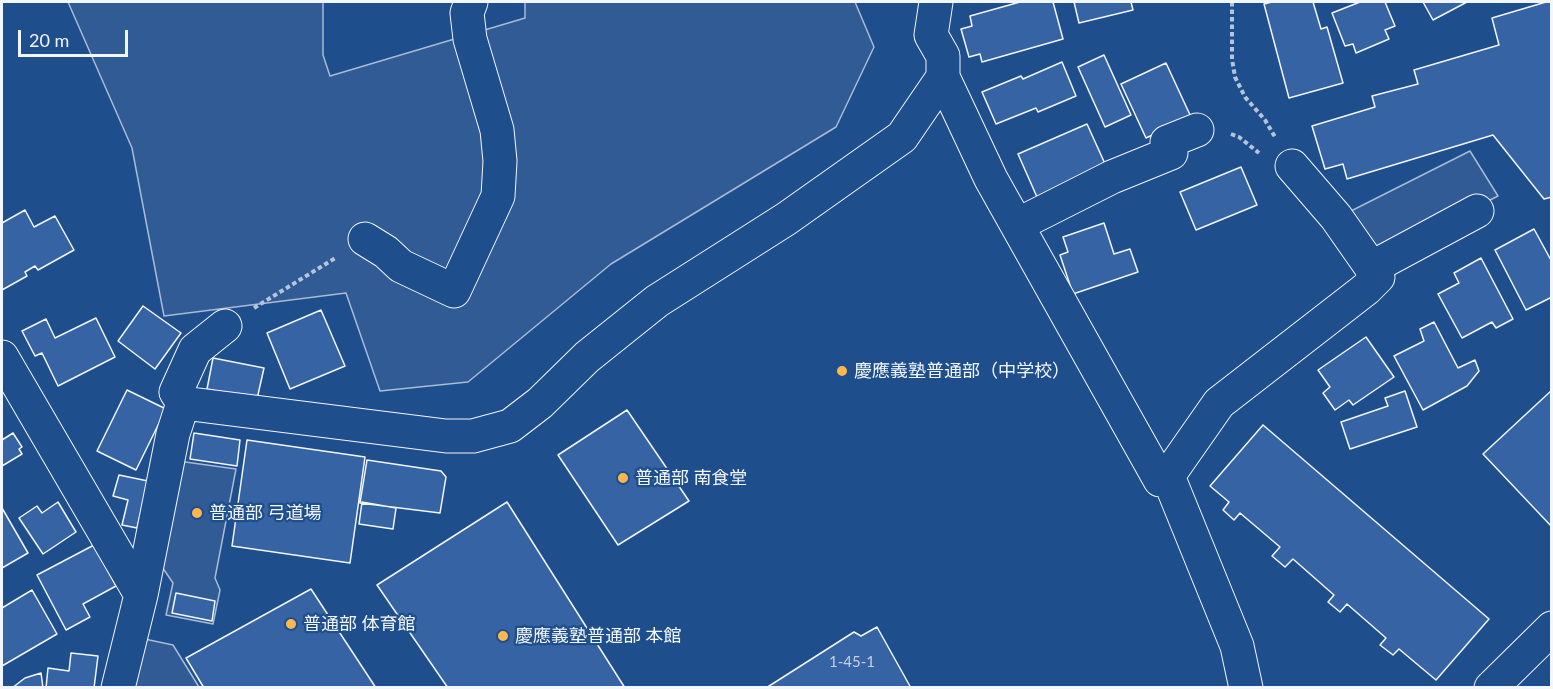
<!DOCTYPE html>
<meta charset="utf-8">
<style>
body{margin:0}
#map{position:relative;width:1553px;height:689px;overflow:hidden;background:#1f4e8c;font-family:Lato,sans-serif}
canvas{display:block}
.frame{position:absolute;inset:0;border:3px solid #f2f6ff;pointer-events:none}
.scale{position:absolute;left:18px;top:30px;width:110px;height:27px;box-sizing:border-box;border:3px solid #f2f6ff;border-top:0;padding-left:8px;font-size:18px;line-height:21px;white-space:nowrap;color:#f2f6ff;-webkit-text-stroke:4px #1f4e8c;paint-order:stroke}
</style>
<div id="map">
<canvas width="1553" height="689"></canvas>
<div class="frame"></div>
<div class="scale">20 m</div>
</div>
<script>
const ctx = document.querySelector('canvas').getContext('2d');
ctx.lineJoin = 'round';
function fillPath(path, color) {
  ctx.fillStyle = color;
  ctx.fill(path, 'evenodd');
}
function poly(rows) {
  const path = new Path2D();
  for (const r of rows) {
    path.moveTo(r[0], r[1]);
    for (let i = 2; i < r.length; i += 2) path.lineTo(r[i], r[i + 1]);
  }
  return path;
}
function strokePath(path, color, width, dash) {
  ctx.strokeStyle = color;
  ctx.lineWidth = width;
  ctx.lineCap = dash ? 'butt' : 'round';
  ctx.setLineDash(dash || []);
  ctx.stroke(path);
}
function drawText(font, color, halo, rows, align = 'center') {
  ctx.font = font + ' Lato,"Noto Sans JP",sans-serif';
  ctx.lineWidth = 4.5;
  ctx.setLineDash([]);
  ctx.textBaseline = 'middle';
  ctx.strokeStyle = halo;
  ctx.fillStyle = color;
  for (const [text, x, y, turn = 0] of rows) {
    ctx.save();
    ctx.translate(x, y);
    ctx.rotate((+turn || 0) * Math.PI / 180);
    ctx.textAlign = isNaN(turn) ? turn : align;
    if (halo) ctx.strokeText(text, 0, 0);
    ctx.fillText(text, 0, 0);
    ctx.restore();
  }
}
const green = poly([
 [68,2,323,2,323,55,330,76,525,18,525,2,855,2,874,47,836,127,611,264,468,382,380,391,346,293,164,316,132,148,68,2],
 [1470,151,1498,196,1377,257,1345,214,1470,151],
 [178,461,236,469,215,578,220,590,213,624,166,615,173,583,156,558,178,461],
 [140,638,173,645,199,687,128,688,140,638]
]);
const building = poly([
 [1020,2,1053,2,1063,39,982,62,980,54,969,57,961,29,972,26,970,16,1020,2],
 [1074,2,1131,2,1133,10,1079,23,1074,2],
 [1272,2,1313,2,1321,29,1327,27,1343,83,1289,98,1264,4,1272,2],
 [1360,2,1385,2,1395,26,1385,30,1389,39,1356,53,1353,44,1345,46,1332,13,1360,2],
 [1423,2,1467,2,1433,20,1423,2],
 [1546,2,1552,2,1552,197,1544,199,1493,135,1347,179,1343,164,1325,169,1312,126,1375,107,1372,96,1418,84,1414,70,1499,45,1492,18,1546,2],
 [1104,55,1131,115,1105,127,1078,67,1104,55],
 [1062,62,1076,96,1038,112,1036,108,996,124,982,92,1021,76,1023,79,1062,62],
 [1166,63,1191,117,1146,138,1121,84,1166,63],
 [1087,124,1106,166,1037,197,1018,154,1087,124],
 [1241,167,1257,205,1196,230,1180,192,1241,167],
 [25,210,34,227,55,216,74,250,38,270,35,266,25,272,27,276,2,290,2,223,25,210],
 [1104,223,1114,254,1130,249,1138,272,1073,294,1060,255,1068,252,1063,237,1104,223],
 [1534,229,1552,262,1552,297,1526,310,1495,250,1534,229],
 [1481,258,1513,319,1496,328,1492,322,1462,338,1438,294,1459,283,1454,273,1481,258],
 [143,306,181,333,155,369,118,341,143,306],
 [321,310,345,366,290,389,267,333,321,310],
 [96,318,115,357,58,386,42,353,35,356,22,331,46,319,55,338,96,318],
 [1434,322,1458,368,1475,360,1479,371,1467,386,1423,410,1394,356,1424,341,1420,329,1434,322],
 [1366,337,1394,377,1353,405,1349,400,1335,410,1323,393,1330,387,1318,370,1366,337],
 [213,358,264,368,257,399,207,389,213,358],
 [127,390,166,409,136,470,97,451,127,390],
 [1552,390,1552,527,1483,454,1552,390],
 [1405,391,1417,427,1350,449,1341,422,1388,406,1385,398,1405,391],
 [627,410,689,501,618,545,558,455,627,410],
 [1263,425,1489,619,1436,680,1399,649,1393,655,1380,645,1386,638,1347,604,1340,612,1328,602,1334,595,1293,559,1285,567,1272,556,1280,547,1240,513,1234,520,1223,510,1229,502,1210,486,1263,425],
 [13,433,22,447,19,449,22,454,2,466,2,440,13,433],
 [194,433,240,440,237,466,190,459,194,433],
 [247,440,365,457,350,563,232,546,247,440],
 [367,460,441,471,446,477,440,513,360,503,367,460],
 [119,475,148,481,137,528,122,525,128,500,113,496,119,475],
 [58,502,76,532,43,554,19,518,37,506,42,513,58,502],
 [362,502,396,508,393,529,359,524,362,502],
 [507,502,625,688,448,688,377,585,507,502],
 [2,508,28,553,2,568,2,508],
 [94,545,116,586,83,604,90,617,66,630,37,575,94,545],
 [311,589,376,688,204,688,186,658,311,589],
 [32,590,57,634,2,666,2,608,32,590],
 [176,593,215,601,212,621,172,613,176,593],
 [877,627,911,688,766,688,854,632,861,636,877,627],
 [71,653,98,656,94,688,46,688,48,668,69,671,71,653],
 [41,673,43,688,12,688,25,678,41,673]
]);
const path = poly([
 [1232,2,1232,59,1235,77,1245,97,1265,120,1275,137],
 [1231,134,1239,137,1259,153],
 [254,308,337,257]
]);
const minor = poly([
 [936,2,931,35,943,56,943,77,952,96,991,179,1160,480,1168,476,1219,403,1366,289,1378,277,1336,217,1292,166],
 [1017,225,1112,177,1171,153,1167,142,1197,130],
 [365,239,386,252,401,266,454,291,498,196,500,161,497,130,470,39,467,13,471,2],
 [1371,268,1477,211],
 [2,357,141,595,118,688],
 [183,403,176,392,195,350,225,326],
 [1168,476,1237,646,1246,688],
 [141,595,173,434,183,403,446,436,473,436,510,426,540,403,587,357,657,301,786,219,902,137,943,77],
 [1491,688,1552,628]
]);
const markers = [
 [842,371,6,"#ffb74d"],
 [623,478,6,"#ffb74d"],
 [197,513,6,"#ffb74d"],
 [291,624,6,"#ffb74d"],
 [503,636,6,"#ffb74d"]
];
const numberNames = [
 ["1-45-1",852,662]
];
const poiNames = [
 ["慶應義塾普通部（中学校）",854,371],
 ["普通部 南食堂",635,478],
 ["普通部 弓道場",209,513],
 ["普通部 体育館",303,624],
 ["慶應義塾普通部 本館",515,636]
];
fillPath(green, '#305b95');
strokePath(green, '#a8bbd7', 1.5);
fillPath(building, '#3563a3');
strokePath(building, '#f2f6ff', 1.5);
strokePath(minor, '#f2f6ff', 35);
strokePath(path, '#b3c4dc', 4, [4.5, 3]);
strokePath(minor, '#1f4e8c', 33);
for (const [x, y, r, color] of markers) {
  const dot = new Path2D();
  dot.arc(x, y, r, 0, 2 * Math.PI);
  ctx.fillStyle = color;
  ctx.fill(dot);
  strokePath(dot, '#1f4e8c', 2);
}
drawText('15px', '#c3d1e8', null, numberNames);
drawText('18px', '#f2f6ff', '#1f4e8c', poiNames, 'left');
</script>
